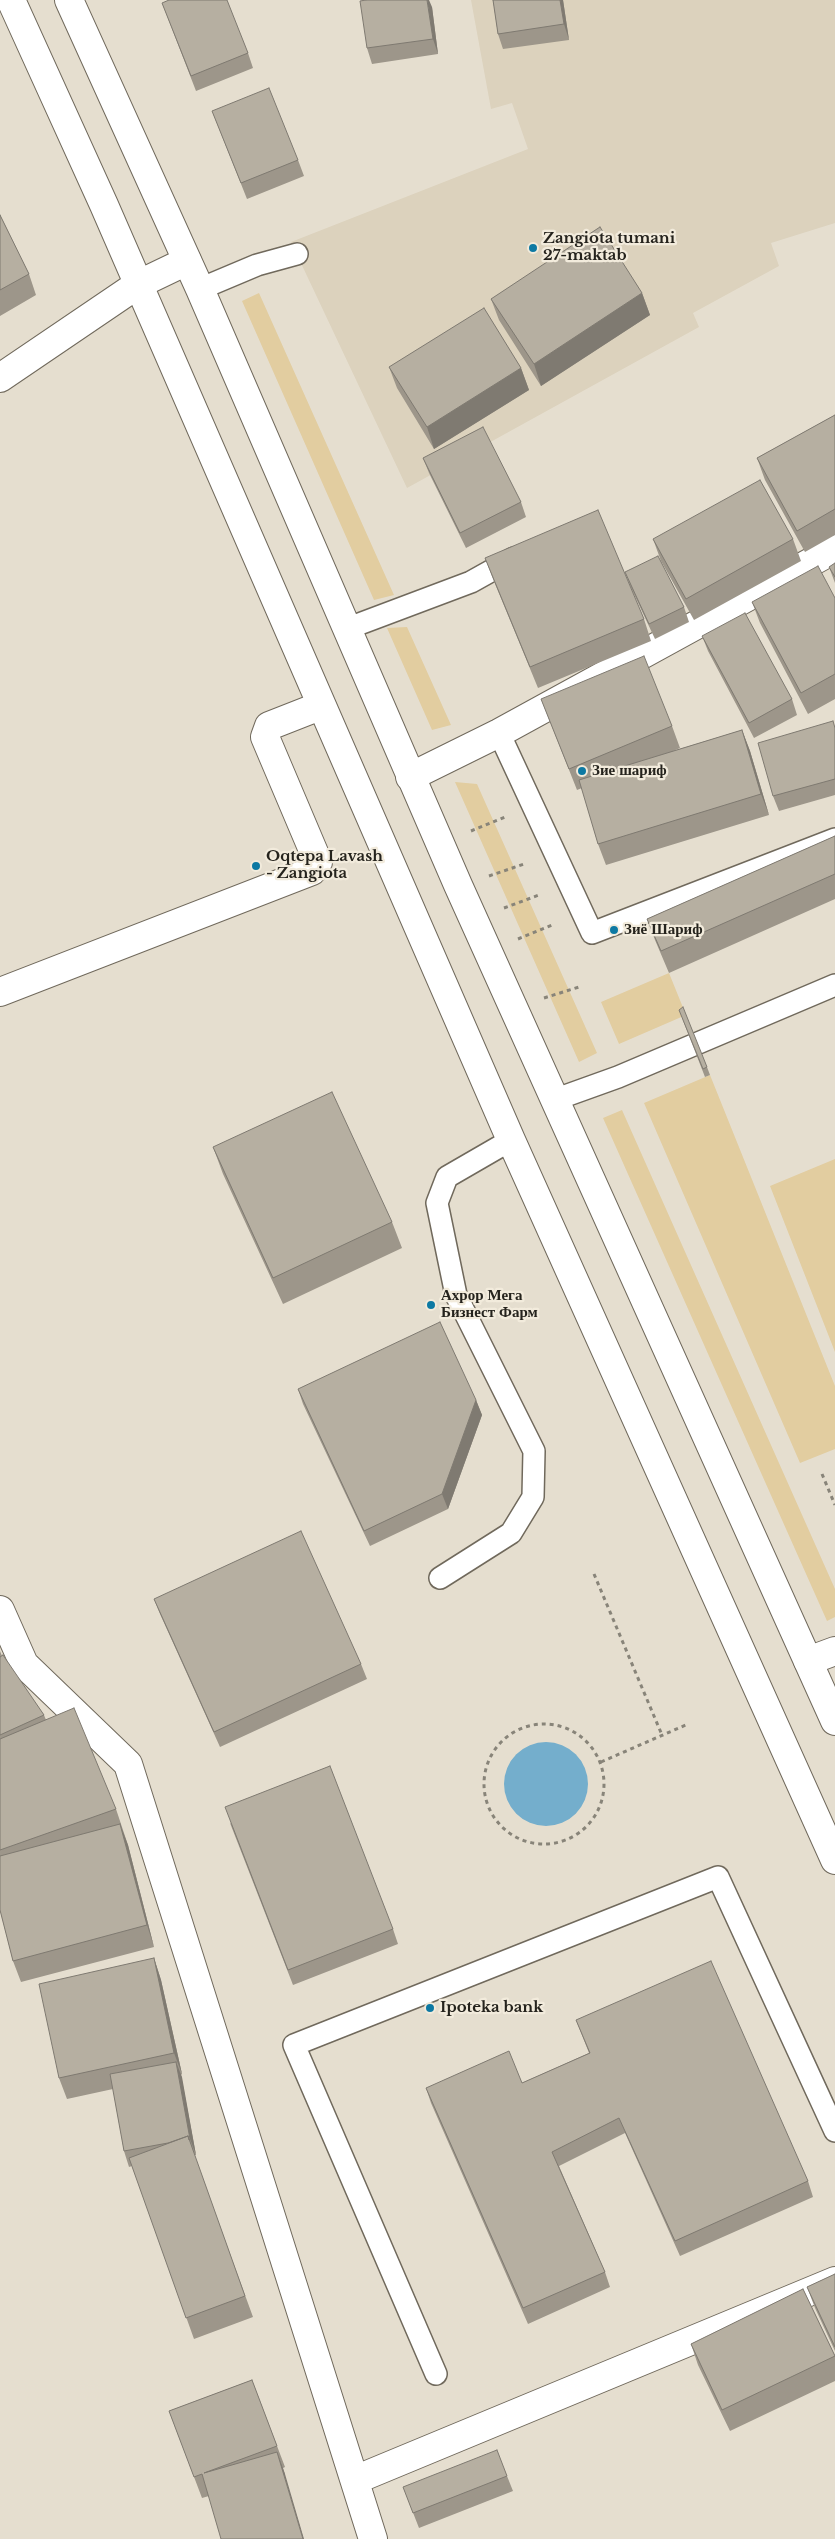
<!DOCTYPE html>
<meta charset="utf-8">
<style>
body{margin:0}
canvas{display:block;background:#e5decf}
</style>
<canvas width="835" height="2539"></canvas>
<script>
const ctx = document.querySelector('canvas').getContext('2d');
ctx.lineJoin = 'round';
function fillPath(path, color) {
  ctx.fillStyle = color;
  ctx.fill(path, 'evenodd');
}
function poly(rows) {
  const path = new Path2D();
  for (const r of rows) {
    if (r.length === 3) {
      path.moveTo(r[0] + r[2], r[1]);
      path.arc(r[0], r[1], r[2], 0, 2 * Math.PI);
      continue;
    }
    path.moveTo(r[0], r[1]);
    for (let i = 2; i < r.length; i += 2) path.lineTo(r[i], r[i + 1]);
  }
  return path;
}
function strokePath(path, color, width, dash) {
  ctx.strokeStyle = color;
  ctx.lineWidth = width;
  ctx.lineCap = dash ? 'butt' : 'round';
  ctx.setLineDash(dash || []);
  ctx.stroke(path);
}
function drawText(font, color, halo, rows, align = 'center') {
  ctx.font = font + ' "Libre Baskerville",serif';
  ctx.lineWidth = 4.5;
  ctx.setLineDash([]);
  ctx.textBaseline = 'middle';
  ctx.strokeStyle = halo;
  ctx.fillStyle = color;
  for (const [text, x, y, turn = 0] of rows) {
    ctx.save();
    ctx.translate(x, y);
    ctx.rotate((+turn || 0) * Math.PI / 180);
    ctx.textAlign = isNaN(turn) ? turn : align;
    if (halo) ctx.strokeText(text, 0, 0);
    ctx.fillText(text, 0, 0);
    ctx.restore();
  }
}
const built = poly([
 [471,0,835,0,835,223,771,243,779,266,693,313,699,327,407,488,291,242,528,149,512,103,491,109]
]);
const green = poly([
 [259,293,394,595,374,600,242,301],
 [407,627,451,725,432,730,387,628],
 [455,782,477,784,597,1053,579,1062],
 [669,973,686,1015,619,1044,601,1002],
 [710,1075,835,1386,835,1449,800,1463,644,1103],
 [622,1110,835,1589,835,1617,827,1621,603,1118],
 [835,1159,835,1352,770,1186]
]);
const water = poly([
 [546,1784,42]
]);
const path = poly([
 [471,831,505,817],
 [489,876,524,864],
 [504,908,539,895],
 [518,939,552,925],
 [544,998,579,987],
 [822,1474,835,1505],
 [594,1574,662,1735],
 [544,1784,60],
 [601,1762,688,1724]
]);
const service = poly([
 [200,289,257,265,297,254],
 [346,629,471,582,514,558],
 [499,733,592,933,835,839],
 [554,1100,618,1077,835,985],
 [440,1578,511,1533,533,1497,534,1451,456,1295,437,1203,447,1177,511,1140],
 [436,2374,294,2045,718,1877,835,2131]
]);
const pedestrian = poly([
 [808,1661,835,1651]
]);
const minor = poly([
 [410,777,499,733,835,549],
 [0,992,312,871,318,862,265,737,269,726,320,706],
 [0,1610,24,1664,128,1764,373,2539],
 [355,2480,835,2281]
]);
const secondary = poly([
 [0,378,137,285,187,261]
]);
const primary = poly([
 [11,0,104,205,511,1140,835,1860],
 [69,0,200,289,458,885,835,1721]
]);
const wall = poly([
 [493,0,563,0,569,40,503,49,498,34],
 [162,3,248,53,253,68,196,91],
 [432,7,438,54,372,64,367,48],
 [212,111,298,160,304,176,247,199],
 [0,215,29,274,36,295,0,316],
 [642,293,650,315,541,386,499,320,491,299],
 [389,367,521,368,529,390,434,449,397,388],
 [835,415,835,535,805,552,765,480,757,458],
 [423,458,521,502,526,517,466,548,429,473],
 [653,539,793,539,801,561,694,620,661,561],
 [485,558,644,619,651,641,538,688,493,579],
 [835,563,835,583,829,567],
 [625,572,684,607,689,622,655,639,631,588],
 [835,598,835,699,808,714,760,623,752,602],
 [702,636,792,699,797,715,754,738,708,651],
 [541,699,672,726,680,748,673,751,742,730,750,751,769,815,606,865,598,844,582,788,577,790],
 [835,727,835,795,779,811,773,796],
 [835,836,835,899,669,973,655,940,647,919],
 [682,1018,707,1067,710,1075,705,1077],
 [213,1147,392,1222,402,1248,283,1304,223,1174],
 [298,1389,476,1400,482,1415,448,1509,370,1546,303,1404],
 [154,1599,361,1664,367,1679,220,1747,160,1614],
 [0,1651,2,1656,44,1715,46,1720,116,1809,128,1845,154,1947,21,1982,13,1961,0,1910],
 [230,1823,393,1929,398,1944,293,1985],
 [154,1958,161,1980,182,2074,181,2075,196,2155,194,2155,253,2317,194,2339,132,2166,129,2167,124,2151,113,2089,67,2099,59,2078],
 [576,2020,808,2181,813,2197,680,2256,625,2133,559,2166,605,2272,610,2287,528,2324,431,2103,426,2088,522,2083,589,2053],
 [835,2274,835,2351,815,2308,807,2287],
 [803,2289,835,2356,835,2381,730,2431,698,2365,691,2344],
 [252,2380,285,2467,283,2468,285,2474,202,2498,169,2411],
 [507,2476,513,2491,419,2528,403,2487]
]);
const shadedWall = poly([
 [427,0,429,0,432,7,438,54,433,39],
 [560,0,563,0,569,40,564,24],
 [642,293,650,315,541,386,534,364],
 [521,368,529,390,434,449,427,427],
 [742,730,750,751,769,815,761,794],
 [476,1400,482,1415,448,1509,442,1494],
 [120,1824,128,1845,154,1947,147,1925],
 [154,1958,161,1980,182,2074,174,2053],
 [176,2062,182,2077,196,2155,190,2139],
 [277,2452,285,2474,304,2539,303,2539]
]);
const building = poly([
 [169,0,227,0,248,53,191,76,162,3,169,0],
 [366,0,427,0,433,39,367,48,360,1,366,0],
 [493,0,560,0,564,24,498,34,493,0],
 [269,88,298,160,241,183,212,111,269,88],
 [0,215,29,274,0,290,0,215],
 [600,227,642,293,534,364,491,299,600,227],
 [484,308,521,368,427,427,389,367,484,308],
 [835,415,835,509,797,531,757,458,835,415],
 [483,427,521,502,460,533,423,458,483,427],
 [760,480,793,539,686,599,653,539,760,480],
 [598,510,644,619,530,667,485,558,598,510],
 [658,556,684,607,649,624,625,572,658,556],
 [835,563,835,577,829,567,835,563],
 [818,566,835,598,835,674,801,693,752,602,818,566],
 [745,613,792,699,749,723,702,636,745,613],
 [644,656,672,726,569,769,541,699,644,656],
 [833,721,835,728,835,779,773,796,758,743,833,721],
 [742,730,761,794,598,844,579,780,742,730],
 [835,836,835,874,661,951,647,919,835,836],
 [683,1007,707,1067,703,1069,679,1010,683,1007],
 [332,1092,392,1222,273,1278,213,1147,332,1092],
 [440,1322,476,1400,442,1494,364,1531,298,1389,440,1322],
 [301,1531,361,1664,214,1732,154,1599,301,1531],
 [3,1655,44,1715,0,1735,0,1657,3,1655],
 [74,1708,116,1809,0,1850,0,1739,74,1708],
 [330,1766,393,1929,288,1970,225,1807,330,1766],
 [120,1824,147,1925,13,1961,0,1910,0,1856,120,1824],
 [154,1958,174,2053,59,2078,39,1984,154,1958],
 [711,1961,808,2181,675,2241,619,2118,552,2152,605,2272,523,2308,426,2088,509,2051,522,2083,590,2053,576,2020,711,1961],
 [176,2062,190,2139,189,2140,188,2136,168,2143,124,2151,110,2074,176,2062],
 [188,2136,245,2296,186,2318,129,2158,188,2136],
 [835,2274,835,2347,807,2287,835,2274],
 [803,2289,835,2356,722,2410,691,2344,803,2289],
 [252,2380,277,2446,204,2473,277,2452,303,2539,221,2539,202,2474,194,2477,169,2411,252,2380],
 [497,2450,507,2476,413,2513,403,2487,497,2450]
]);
const markers = [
 [533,248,5,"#0d79a3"],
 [582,771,5,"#0d79a3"],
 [256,866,5,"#0d79a3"],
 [614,930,5,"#0d79a3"],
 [431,1305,5,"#0d79a3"],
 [430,2008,5,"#0d79a3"]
];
const poiNames = [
 ["Zangiota tumani",543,239],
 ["27-maktab",543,256],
 ["Зие шариф",592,771],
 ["Oqtepa Lavash",266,857],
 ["- Zangiota",266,874],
 ["Зиё Шариф",624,930],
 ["Ахрор Мега",441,1296],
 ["Бизнест Фарм",441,1313],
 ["Ipoteka bank",440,2008]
];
fillPath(built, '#dcd2bd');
fillPath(green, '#e2cda0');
fillPath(water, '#74aecc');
strokePath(service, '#70695c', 24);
strokePath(pedestrian, '#70695c', 30);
strokePath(minor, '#70695c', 30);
strokePath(secondary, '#70695c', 30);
strokePath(primary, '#70695c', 30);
strokePath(path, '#888479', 3, [4, 4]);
strokePath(service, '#fff', 21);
strokePath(pedestrian, '#fff', 28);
strokePath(minor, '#fff', 28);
strokePath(secondary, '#fff', 28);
strokePath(primary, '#fff', 28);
fillPath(wall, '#9d968a');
fillPath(shadedWall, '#7f7a71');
fillPath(building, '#b6afa1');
strokePath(building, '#7f7a71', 1);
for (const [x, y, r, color] of markers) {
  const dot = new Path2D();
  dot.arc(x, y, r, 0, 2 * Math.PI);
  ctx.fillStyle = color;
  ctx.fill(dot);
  strokePath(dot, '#f2ebdc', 2);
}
drawText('bold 15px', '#25231d', '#f2ebdc', poiNames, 'left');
</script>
